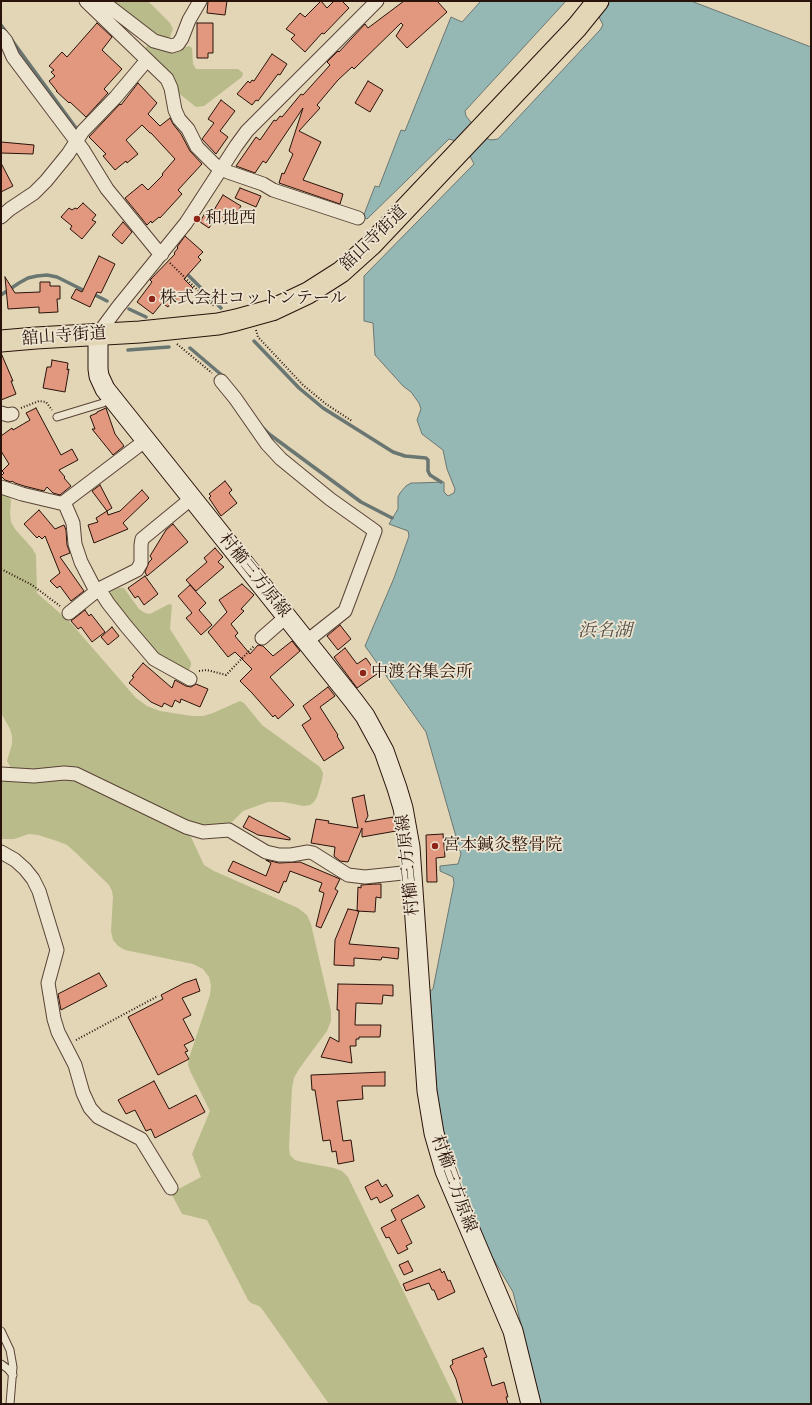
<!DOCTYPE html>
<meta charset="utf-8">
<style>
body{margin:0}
#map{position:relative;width:812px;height:1405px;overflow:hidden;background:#e3d6b7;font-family:Cardo,serif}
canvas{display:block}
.frame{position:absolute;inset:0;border:2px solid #29120a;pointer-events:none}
</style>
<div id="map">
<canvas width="812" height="1405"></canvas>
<div class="frame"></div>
</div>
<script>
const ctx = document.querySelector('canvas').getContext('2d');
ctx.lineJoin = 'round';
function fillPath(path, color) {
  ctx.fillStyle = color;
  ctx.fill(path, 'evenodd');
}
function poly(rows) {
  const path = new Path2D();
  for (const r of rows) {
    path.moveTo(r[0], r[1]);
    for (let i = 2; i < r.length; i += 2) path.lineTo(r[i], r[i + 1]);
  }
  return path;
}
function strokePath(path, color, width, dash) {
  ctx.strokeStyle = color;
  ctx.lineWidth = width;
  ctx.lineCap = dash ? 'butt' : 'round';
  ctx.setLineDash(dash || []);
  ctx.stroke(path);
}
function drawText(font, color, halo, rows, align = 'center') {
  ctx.font = font + ' Cardo,"Noto Serif JP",serif';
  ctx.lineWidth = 3.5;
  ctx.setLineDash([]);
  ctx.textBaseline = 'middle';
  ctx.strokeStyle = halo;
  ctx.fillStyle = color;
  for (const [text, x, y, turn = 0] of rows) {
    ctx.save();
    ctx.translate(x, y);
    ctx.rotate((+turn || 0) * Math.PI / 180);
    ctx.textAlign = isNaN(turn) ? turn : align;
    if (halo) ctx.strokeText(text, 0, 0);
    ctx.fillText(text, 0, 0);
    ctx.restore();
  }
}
const green = poly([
 [108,1,148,1,170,23,173,29,170,37,164,39,158,38],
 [149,44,176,50,189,46,192,48,193,64,196,69,238,69,243,73,242,77,204,106,196,107,177,92,145,50,146,47],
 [6,494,10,497,11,501,10,513,11,522,15,529,32,548,36,555,37,593,70,622,136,698,147,706,160,711,192,716,203,716,213,713,240,701,244,703,262,725,320,767,323,773,322,780,317,797,314,802,310,805,304,806,283,802,268,802,243,811,231,823,226,825,211,827,196,826,84,772,11,768,7,761,12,744,12,736,10,729,1,713,1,496],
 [119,588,124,588,139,609,145,613,150,614,169,604,172,605,170,629,191,662,191,666,189,670,186,672,161,660,109,596,112,591],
 [70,778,183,831,191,837,204,865,214,871,298,908,307,915,311,924,331,1011,331,1021,327,1031,299,1069,294,1078,292,1088,289,1148,290,1155,295,1160,302,1162,334,1168,342,1171,348,1177,458,1404,329,1404,262,1309,259,1306,251,1303,248,1300,207,1220,182,1214,171,1193,201,1177,192,1154,210,1111,191,1073,188,1065,189,1058,210,995,211,986,209,977,203,969,193,964,125,950,118,946,113,940,111,931,113,897,112,891,109,885,76,853,67,845,57,841,38,835,29,834,14,839,1,839,1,781]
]);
const water = poly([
 [481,1,566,1,465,111,466,116,483,137,491,140,498,139,600,30,603,25,598,15,583,1,691,1,811,47,811,1404,541,1404,513,1292,488,1250,454,1168,443,1131,437,1093,430,991,433,989,454,883,453,877,440,871,440,866,458,864,461,854,426,732,365,646,394,578,409,536,408,531,389,524,398,509,398,497,400,493,406,486,411,483,416,483,444,482,444,492,448,496,454,493,455,489,447,469,443,450,422,434,417,420,421,409,419,403,411,392,403,386,375,355,373,323,364,321,364,276,474,164,470,156,459,142,449,139,367,219,363,217,375,186,379,187,401,130,405,131,451,17,462,22,481,1]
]);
const stream = poly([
 [1,25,6,32],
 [11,39,76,128],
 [185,272,221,308],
 [93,294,107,301],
 [1,295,19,283,28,278,37,276,47,275,57,277,87,292],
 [129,309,146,317],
 [254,341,299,388,323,408,393,452,405,456,426,458,428,460,428,471,430,475,441,482],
 [190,348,224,377],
 [128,350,169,347],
 [262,427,269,434,361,502,392,518]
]);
const building = poly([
 [208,1,227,1,225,15,207,13,208,1],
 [321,1,327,8,334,1,342,1,349,8,324,34,322,33,305,52,291,39,295,35,286,29,300,13,305,17,321,1],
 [404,1,437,1,447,12,407,48,396,36,403,25,401,23,354,69,352,67,338,80,317,105,320,108,299,131,321,142,303,180,343,194,340,204,279,183,282,173,284,174,293,154,289,151,303,108,266,163,263,161,255,173,236,166,256,137,260,140,274,120,276,121,280,116,282,117,301,94,303,95,330,65,327,62,338,51,339,52,365,24,368,28,404,1],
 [97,23,112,37,102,50,122,69,104,89,108,93,86,117,70,102,69,103,56,91,57,91,49,81,55,76,51,72,54,70,49,66,62,52,67,57,97,23],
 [197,23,213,23,213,53,208,53,208,58,197,58,197,23],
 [272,54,287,64,280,75,278,74,258,101,256,100,252,105,237,94,248,81,250,83,252,80,254,81,272,54],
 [368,81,383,90,370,112,355,103,368,81],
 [138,83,157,103,148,114,160,126,170,118,173,124,181,134,190,151,202,164,178,190,182,194,160,218,159,217,152,223,151,221,147,225,125,198,142,184,148,190,163,175,162,174,175,159,151,133,150,133,142,125,126,140,138,154,127,163,126,161,115,170,103,156,106,154,89,137,120,104,121,105,138,83],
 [221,100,235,111,220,131,228,137,216,154,202,139,214,123,208,119,221,100],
 [1,142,34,145,33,154,1,153,1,142],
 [1,163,13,186,1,192,1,163],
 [240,188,261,196,256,207,235,198,240,188],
 [223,195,241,206,235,215,232,213,225,224,211,215,223,195],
 [83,203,96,215,92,220,96,222,82,239,70,229,72,226,61,217,69,208,72,210,75,208,77,209,83,203],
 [205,213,215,219,209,228,200,222,205,213],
 [123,222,132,232,122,244,112,235,123,222],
 [185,236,203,252,198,257,201,260,184,279,193,288,179,302,175,298,168,307,162,303,153,314,137,302,152,282,150,280,175,254,174,253,178,248,177,247,185,236],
 [99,256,115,264,101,293,97,292,90,307,71,298,76,289,82,292,99,256],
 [5,277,15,293,40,292,40,282,50,282,50,286,60,286,60,299,57,299,58,312,39,313,39,307,8,309,5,277],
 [1,353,13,381,11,381,16,394,1,400,1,353],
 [52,360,68,363,67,370,69,369,65,392,43,388,47,367,51,367,52,360],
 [36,408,61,455,72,449,78,460,59,470,65,477,64,478,71,486,60,495,53,493,47,487,44,491,24,486,15,483,12,481,11,482,5,480,1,476,4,473,2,471,9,464,1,451,1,436,12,428,13,430,30,420,26,413,36,408],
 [106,408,115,434,124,446,113,455,92,429,95,429,90,416,97,413,97,412,106,408],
 [225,481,232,490,229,493,237,503,221,516,209,498,211,496,209,494,225,481],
 [100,485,112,508,107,511,92,491,100,485],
 [142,490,149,498,123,523,128,529,94,543,88,525,98,522,96,518,107,511,108,515,120,511,142,490],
 [39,510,55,529,64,525,66,530,67,545,70,553,60,557,84,591,71,601,60,586,57,588,50,581,60,573,45,536,42,539,39,536,37,538,24,524,39,510],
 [173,524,188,542,147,576,145,572,149,562,152,559,150,556,166,530,173,524],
 [215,548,223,557,218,562,224,567,196,591,186,580,207,562,204,558,215,548],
 [145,576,158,594,144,605,138,596,135,598,128,588,145,576],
 [242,584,254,595,241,609,244,611,231,624,238,633,235,636,250,654,258,645,263,646,273,656,292,641,300,651,270,677,294,705,278,719,275,715,273,717,252,693,240,681,252,669,235,652,228,657,208,632,227,612,219,600,242,584],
 [190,585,206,603,199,610,212,625,201,635,186,618,192,613,178,596,190,585],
 [85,610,89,616,91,614,105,632,92,642,81,627,78,629,71,621,85,610],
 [340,625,351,639,338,650,327,636,340,625],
 [112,627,119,636,108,645,101,637,112,627],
 [345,648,357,664,366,658,377,674,357,688,334,657,345,648],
 [143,663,172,688,175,680,186,686,191,687,196,684,208,689,200,707,181,699,180,703,175,700,172,707,164,703,162,707,151,702,129,683,134,677,132,676,143,663],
 [328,687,335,696,320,707,338,735,337,736,344,748,324,761,302,725,311,719,303,706,328,687],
 [364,795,368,816,365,822,393,817,396,831,362,837,362,828,348,862,340,861,334,856,335,847,311,843,316,819,329,821,328,823,358,828,352,798,364,795],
 [249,816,290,838,290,840,258,835,243,827,249,816],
 [443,834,445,857,436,858,437,882,427,882,426,835,443,834],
 [266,860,279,863,300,862,340,879,335,889,338,891,321,928,316,926,324,893,319,891,322,883,290,871,286,882,284,881,279,893,228,871,233,861,266,876,271,863,266,860],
 [375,884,381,884,381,898,376,897,375,912,357,911,358,887,361,888,361,885,375,884],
 [348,909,359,911,349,944,399,948,398,959,382,957,381,960,354,958,354,966,334,965,335,940,348,909],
 [99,973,107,986,61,1010,58,994,99,973],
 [196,979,200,991,182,998,191,1015,183,1019,194,1040,184,1045,188,1051,185,1052,189,1059,158,1075,128,1017,163,999,161,995,184,983,196,979],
 [338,984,393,985,393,996,383,995,382,1004,356,1003,355,1025,381,1025,380,1037,359,1037,359,1039,356,1039,356,1046,350,1046,352,1063,321,1057,330,1037,339,1042,339,1010,337,1010,338,984],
 [385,1072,385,1086,362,1086,363,1099,337,1101,343,1141,351,1140,354,1161,338,1164,336,1151,332,1152,330,1140,323,1141,315,1090,312,1090,311,1075,385,1072],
 [154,1081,169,1109,196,1095,205,1112,155,1138,151,1129,146,1131,135,1110,126,1114,118,1100,154,1081],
 [378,1180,382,1187,386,1184,393,1196,380,1203,377,1197,371,1200,365,1187,378,1180],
 [418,1195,425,1207,401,1220,412,1243,406,1246,408,1249,398,1254,389,1237,386,1238,381,1228,396,1220,391,1210,418,1195],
 [408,1261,413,1271,404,1275,399,1265,408,1261],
 [440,1269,442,1273,444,1271,448,1281,450,1280,455,1292,438,1300,434,1290,432,1290,429,1283,406,1291,403,1284,440,1269],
 [483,1348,487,1357,484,1358,492,1386,504,1382,508,1397,506,1397,508,1404,463,1404,456,1379,450,1366,453,1364,452,1360,483,1348]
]);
const path = poly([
 [170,263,215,307],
 [256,330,258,337,303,385,326,404,352,421],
 [177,344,212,373],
 [21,408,39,401,46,402,52,410],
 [1,569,32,585,60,606],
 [199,671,207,670,226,675,254,646],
 [76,1040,158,996]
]);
const lane = poly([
 [57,417,103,403,111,397],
 [1,1331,10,1350,13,1367,10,1404],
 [1,1364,8,1369,13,1375]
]);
const street = poly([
 [86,1,167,79,171,88,175,110,179,119,188,129,197,147,215,165,228,172,263,184,273,190,358,218],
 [102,1,154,41,172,46,178,44,182,38,189,20,200,1],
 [1,35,6,41,13,57,83,150,107,189,156,249,162,254],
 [1,217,10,209,34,193,46,181,68,154,83,131,115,98,147,60],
 [98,334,118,307,186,223,236,146,247,131,377,1],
 [221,381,235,398,267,444,281,459,330,499,375,531,345,611,307,641],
 [1,413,8,415,12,414],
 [1,487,22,494,60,503,64,502,146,440],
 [64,502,73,523,75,544,81,562,96,591],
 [99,589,108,603,126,626,154,659,190,679],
 [69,613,99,589,137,570,141,563,141,545,142,539,192,498],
 [262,638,287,616],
 [1,774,34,776,64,773,76,774,186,827,203,832,229,830,266,852,279,855,291,855,308,852,313,853,348,875,365,877,412,872],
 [1,852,15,860,25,869,33,879,39,891,57,950,48,983,54,1019,58,1032,75,1065,83,1093,90,1108,98,1117,141,1139,171,1188]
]);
const secondary = poly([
 [98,334,98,369,99,376,105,389,353,700,365,716,384,751,397,788,403,808,410,847,427,1091,434,1133,445,1171,513,1331,531,1404]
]);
const primary = poly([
 [1,341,36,338,140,332,218,324,236,320,272,310,308,293,341,272,371,245,577,27,598,1]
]);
const markers = [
 [197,219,4,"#8f2418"],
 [152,299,4,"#8f2418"],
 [363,673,4,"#8f2418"],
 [435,846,4,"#8f2418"]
];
const poiNames = [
 ["和地西",205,219],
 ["株式会社コットンテール",160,299],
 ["中渡谷集会所",371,673],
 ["宮本鍼灸整骨院",443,846]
];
const streetNames = [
 ["舘山寺街道",374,239,-44],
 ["舘山寺街道",64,337,-4],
 ["村櫛三方原線",254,576,51],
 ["村櫛三方原線",409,865,-96],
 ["村櫛三方原線",453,1184,70]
];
const waterNames = [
 ["浜名湖",605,632]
];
fillPath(green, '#b9bc8a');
fillPath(water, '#96b8b5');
strokePath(water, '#6a7671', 1);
strokePath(stream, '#6a7671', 3.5);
fillPath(building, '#e1987e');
strokePath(building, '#29120a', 1);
strokePath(lane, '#584335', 9);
strokePath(street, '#584335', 15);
strokePath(secondary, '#29120a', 21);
strokePath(primary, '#29120a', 23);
strokePath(path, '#29120a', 2, [1, 2]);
strokePath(lane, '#ede4d0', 7);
strokePath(street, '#ede4d0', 13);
strokePath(secondary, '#ede4d0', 19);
strokePath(primary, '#e3d6b7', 21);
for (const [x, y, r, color] of markers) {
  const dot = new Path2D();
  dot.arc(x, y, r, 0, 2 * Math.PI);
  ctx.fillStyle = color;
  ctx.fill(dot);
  strokePath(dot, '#ede4d0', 1.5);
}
drawText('17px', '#29120a', '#ede4d0', poiNames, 'left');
drawText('17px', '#29120a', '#ede4d0', streetNames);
drawText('italic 18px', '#4f4c46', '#ede4d0', waterNames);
</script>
